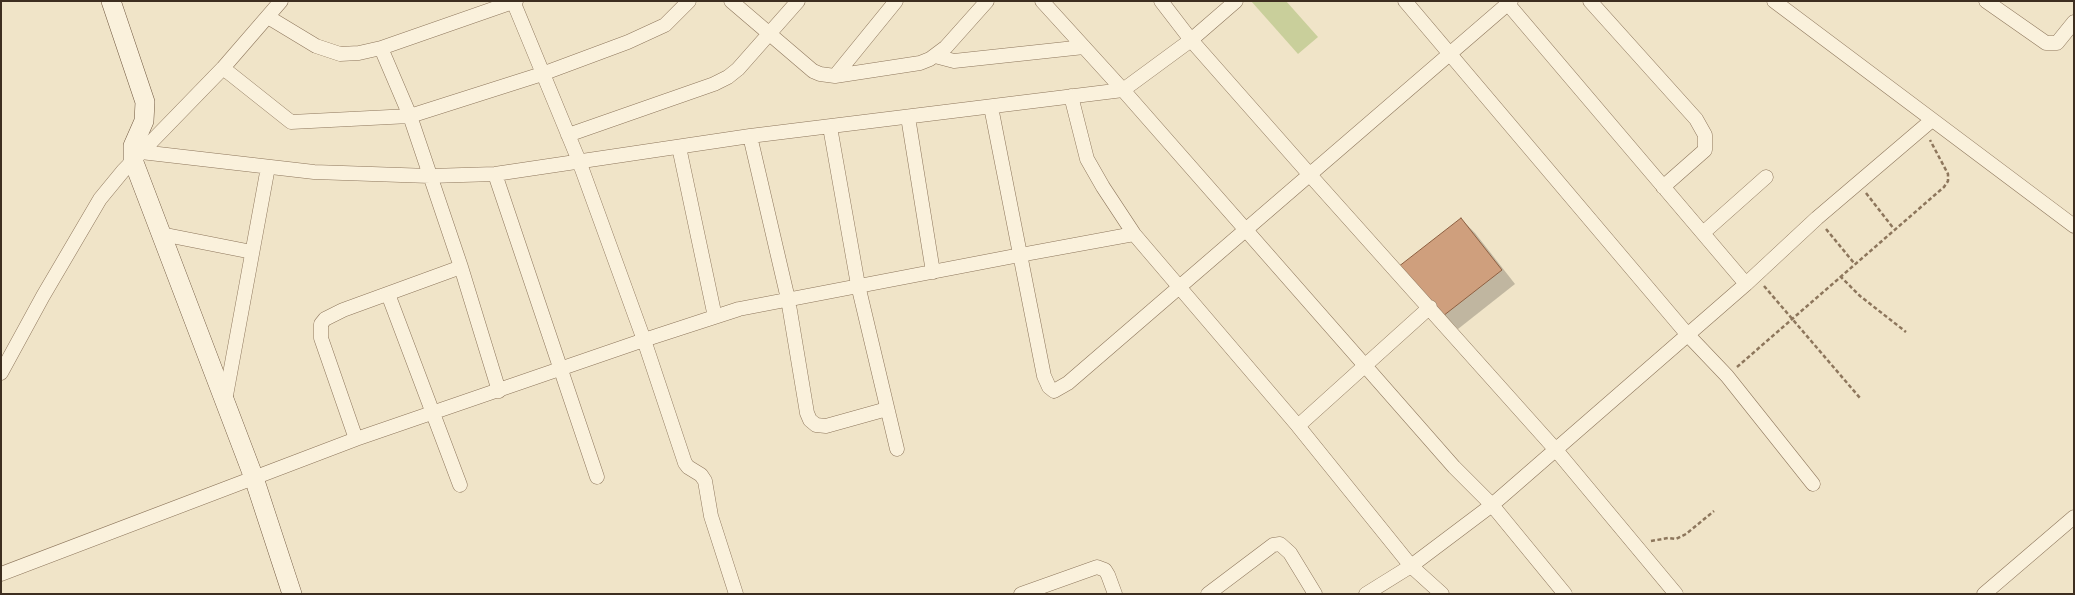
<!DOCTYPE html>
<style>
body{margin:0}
#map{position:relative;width:2075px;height:595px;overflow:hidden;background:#f0e4c8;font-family:"Source Serif 4",serif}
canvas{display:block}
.frame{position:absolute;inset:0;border:2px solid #3d2e20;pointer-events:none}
</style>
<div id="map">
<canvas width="2075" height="595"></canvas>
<div class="frame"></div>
</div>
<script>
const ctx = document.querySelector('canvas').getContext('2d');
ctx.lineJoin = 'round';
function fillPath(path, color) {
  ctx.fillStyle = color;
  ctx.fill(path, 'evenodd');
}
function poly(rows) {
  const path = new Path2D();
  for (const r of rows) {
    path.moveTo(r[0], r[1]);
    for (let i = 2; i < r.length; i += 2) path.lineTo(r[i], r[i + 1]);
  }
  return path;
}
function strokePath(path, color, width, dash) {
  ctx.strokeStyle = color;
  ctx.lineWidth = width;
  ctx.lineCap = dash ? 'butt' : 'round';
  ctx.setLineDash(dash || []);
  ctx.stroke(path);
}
const green = poly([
 [1251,1,1286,1,1318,37,1298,54]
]);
const shadow = poly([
 [1461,219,1475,233,1515,284,1458,329,1444,315]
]);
const building = poly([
 [1461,218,1502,270,1443,316,1398,267,1461,218]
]);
const path = poly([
 [1866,193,1894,229],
 [1826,229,1854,263],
 [1840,276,1860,296,1906,332],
 [1764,286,1860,398],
 [1737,367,1944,187,1948,181,1948,174,1930,140],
 [1651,541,1668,538,1676,539,1686,534,1714,511]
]);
const street = poly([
 [513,1,579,161,644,340,685,463,688,467,701,475,705,481,711,516,736,594],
 [731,1,813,71,820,74,835,76,920,63,930,59,946,47,987,1],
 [1042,1,1123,90,1454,467,1492,505,1565,594],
 [1161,1,1191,40,1310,175,1556,450,1676,594],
 [1405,1,1687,334,1727,376,1813,484],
 [1590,1,1696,119,1705,135,1705,150,1663,187],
 [1774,1,2074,226],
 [1986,1,2046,43,2057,43,2074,22],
 [1508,4,1746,284],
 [268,17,316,46,340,54,359,53,381,48],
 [935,56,954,61,1084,47],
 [223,68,291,122,410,116,542,74,628,42,665,25,689,1],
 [835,76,896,1],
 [1071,96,1087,159,1103,187,1134,234,1298,426,1430,307],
 [991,107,1044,376,1049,387,1054,391,1068,383,1511,1],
 [908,117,933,272],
 [830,127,858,285,897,449],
 [568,135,714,84,728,77,738,69,798,1],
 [750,136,788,299,807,413,810,420,816,425,826,426,887,409],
 [679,147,715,317],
 [141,152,314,172,430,176,495,174,750,136,1123,90,1191,40,1236,1],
 [495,174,597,477],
 [1703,233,1766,177],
 [161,234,252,252],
 [388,294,460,485],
 [1,373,43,296,100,199,123,171,223,68,281,1],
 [499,391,461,267,410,116,381,48,516,1],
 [225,401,268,167],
 [1298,426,1411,566,1442,594],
 [356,439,321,338,321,324,325,319,343,310,461,267],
 [1,574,356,439,644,340,739,309,1020,255,1134,234],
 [1021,594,1097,567,1105,570,1108,575,1115,594],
 [1208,594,1273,545,1280,544,1290,553,1315,594],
 [1366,594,1411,566,1492,505,1746,284,1817,218,1932,120],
 [1984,594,2074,517]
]);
const secondary = poly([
 [111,1,145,102,144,121,133,146,133,160,254,478,292,594]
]);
fillPath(green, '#c9cf9b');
fillPath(shadow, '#0003');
fillPath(building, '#cf9f7d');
strokePath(building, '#8d5f41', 1);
strokePath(street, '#8d765c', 15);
strokePath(secondary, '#6f573f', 20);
strokePath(path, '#8d765c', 2.5, [4, 2.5]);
strokePath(street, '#faf1dc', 14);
strokePath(secondary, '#faf1dc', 19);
</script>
